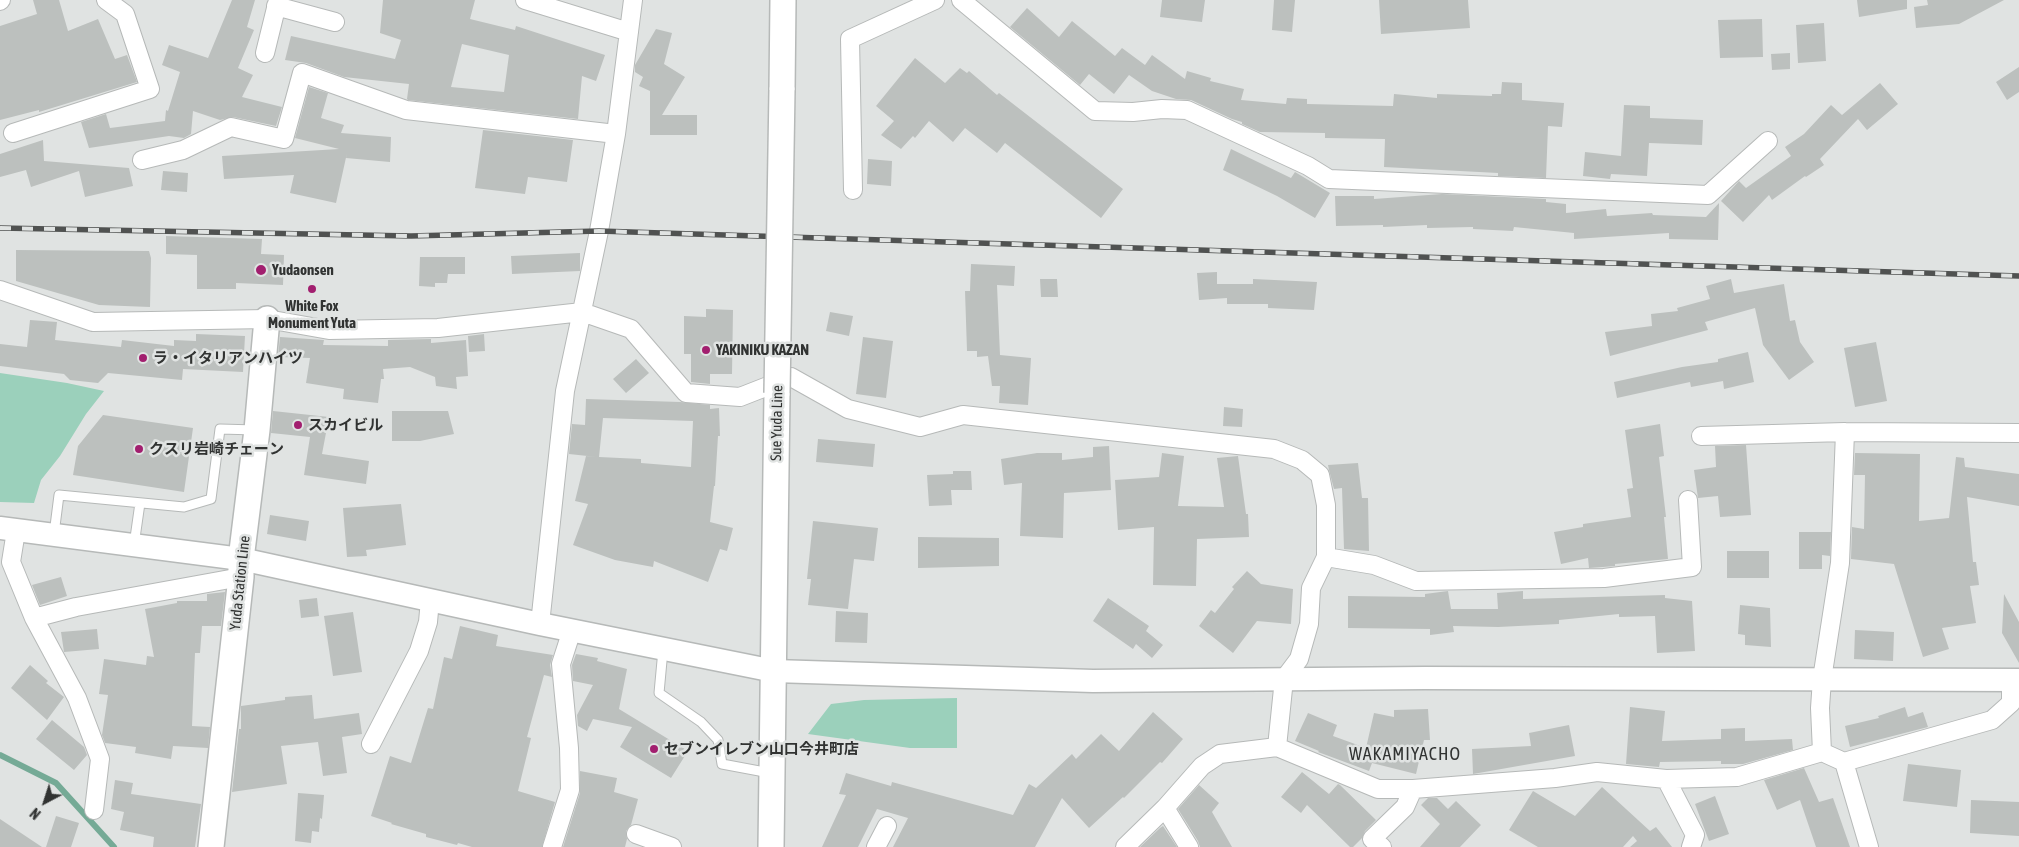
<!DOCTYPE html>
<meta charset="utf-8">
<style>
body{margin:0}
#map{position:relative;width:2019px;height:847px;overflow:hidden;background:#e0e3e2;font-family:"Asap Condensed",sans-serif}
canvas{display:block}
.north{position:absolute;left:20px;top:777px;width:50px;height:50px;-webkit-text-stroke:4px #e0e3e2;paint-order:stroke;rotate:220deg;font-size:14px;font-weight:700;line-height:20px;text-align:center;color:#313332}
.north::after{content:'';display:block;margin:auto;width:18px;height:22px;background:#313332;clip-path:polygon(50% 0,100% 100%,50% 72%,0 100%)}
</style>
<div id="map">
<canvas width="2019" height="847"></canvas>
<div class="north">N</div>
</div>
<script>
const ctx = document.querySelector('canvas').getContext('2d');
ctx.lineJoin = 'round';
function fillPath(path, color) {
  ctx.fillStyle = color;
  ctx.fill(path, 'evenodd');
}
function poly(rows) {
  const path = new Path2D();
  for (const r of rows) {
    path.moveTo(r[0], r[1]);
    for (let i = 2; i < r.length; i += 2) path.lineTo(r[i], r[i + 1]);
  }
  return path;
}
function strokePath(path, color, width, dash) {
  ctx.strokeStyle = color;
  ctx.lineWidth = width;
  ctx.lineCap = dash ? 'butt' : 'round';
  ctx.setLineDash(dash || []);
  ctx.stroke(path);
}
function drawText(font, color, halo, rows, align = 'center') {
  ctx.font = font + ' "Asap Condensed","Noto Sans JP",sans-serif';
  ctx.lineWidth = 5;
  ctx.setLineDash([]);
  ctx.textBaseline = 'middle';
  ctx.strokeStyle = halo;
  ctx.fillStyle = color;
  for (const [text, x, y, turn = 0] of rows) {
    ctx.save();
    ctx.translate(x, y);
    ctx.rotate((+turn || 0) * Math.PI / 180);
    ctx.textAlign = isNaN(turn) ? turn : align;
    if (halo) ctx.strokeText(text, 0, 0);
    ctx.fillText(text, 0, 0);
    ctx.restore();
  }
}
const green = poly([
 [0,373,67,383,104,391,86,414,60,456,41,480,34,503,0,502],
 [957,698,957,748,910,748,808,734,831,704,864,700]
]);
const stream = poly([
 [0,755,56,783,114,847]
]);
const building = poly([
 [33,0,59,0,68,31,98,19,115,59,127,55,137,82,39,112,39,110,0,120,0,26,37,14],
 [232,0,255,0,247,27,254,30,238,68,253,75,242,97,282,107,276,126,233,117,220,120,193,111,191,134,184,138,169,136,89,148,81,122,106,114,110,128,165,121,166,110,168,111,180,72,162,65,169,45,208,58],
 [383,0,475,0,470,19,515,30,516,26,605,55,596,81,582,76,578,119,408,100,407,99,409,84,344,77,306,63,285,60,291,36,395,59,401,40,380,33],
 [462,44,509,55,504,92,451,87],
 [1162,0,1205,0,1202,22,1160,17],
 [1274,0,1295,0,1292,32,1272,30],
 [1379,0,1468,0,1470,28,1381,34],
 [1857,0,1907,0,1907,9,1859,17],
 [1927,0,2004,0,1959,24,1916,28,1914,7,1928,5],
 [1027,8,1059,37,1072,21,1115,56,1122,48,1145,65,1152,55,1185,79,1187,71,1211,78,1210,81,1244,89,1241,100,1286,104,1287,98,1307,99,1307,104,1393,106,1394,94,1437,98,1437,94,1492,96,1492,94,1501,94,1502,82,1522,83,1522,100,1564,103,1562,127,1548,126,1546,178,1498,176,1498,173,1384,167,1385,139,1325,138,1325,133,1260,132,1242,124,1242,122,1232,119,1191,100,1176,99,1152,91,1129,75,1114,94,1089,74,1080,85,1010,27],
 [1762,19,1763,57,1720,58,1718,20],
 [1824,23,1826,61,1798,63,1796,25],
 [656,29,672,33,664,64,685,77,662,115,697,115,697,135,650,135,650,91,639,86,643,77,635,72,635,65],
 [1790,53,1790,69,1772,70,1771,54],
 [915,58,945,83,960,68,967,73,969,71,997,95,999,93,1123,189,1101,218,1005,143,997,153,965,128,953,142,929,121,915,138,913,136,901,149,881,135,894,121,876,106],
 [2019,67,2019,92,2007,100,1996,82],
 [1880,83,1898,104,1867,130,1858,119,1820,159,1824,165,1806,177,1805,176,1772,200,1769,195,1743,222,1721,201,1739,181,1746,188,1791,156,1785,147,1804,134,1831,105,1842,115],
 [309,87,328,93,321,118,344,125,341,133,391,137,390,162,346,158,347,153,336,203,290,193,294,175,224,179,222,156,339,149,295,138],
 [1624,105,1650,106,1650,118,1703,120,1702,145,1649,143,1647,176,1611,174,1610,179,1583,176,1585,152,1621,156],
 [483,130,573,140,567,182,528,177,525,194,475,188],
 [43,140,44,161,129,168,133,186,85,197,79,171,31,187,26,170,0,177,0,154],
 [1231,149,1291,178,1295,172,1330,193,1315,218,1277,196,1223,170],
 [868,159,892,161,891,186,867,184],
 [163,171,188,173,187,192,161,190],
 [1442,194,1546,199,1546,202,1566,204,1566,213,1606,209,1607,216,1652,213,1653,215,1706,217,1719,203,1718,240,1669,239,1669,233,1574,239,1574,233,1514,227,1513,231,1473,229,1473,227,1427,228,1427,225,1383,227,1383,225,1336,226,1335,196,1374,196,1374,199],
 [166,236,262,239,261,254,284,255,283,285,236,283,236,289,197,289,197,255,166,254],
 [16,250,149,251,151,258,150,307,99,305,16,281],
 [580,253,580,271,512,274,511,256],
 [420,257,465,257,465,274,448,274,447,283,435,283,435,287,419,286],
 [971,264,1015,266,1014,286,997,285,1000,355,1031,358,1028,405,999,403,1000,386,992,386,988,356,977,357,977,351,967,351,965,291,970,291],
 [1217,272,1217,284,1253,284,1253,279,1317,282,1314,310,1268,308,1268,304,1227,304,1227,298,1199,300,1197,273],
 [1040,279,1057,279,1058,297,1041,297],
 [1731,279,1734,293,1784,284,1790,321,1795,320,1800,342,1814,362,1789,380,1763,345,1755,308,1705,322,1708,330,1610,356,1605,332,1652,326,1651,314,1678,311,1677,308,1710,299,1706,286],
 [706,309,733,310,732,374,710,374,710,384,691,382,691,354,684,354,684,316,706,317],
 [830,312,853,316,849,336,826,331],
 [30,320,57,322,55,340,121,347,122,340,174,346,174,340,196,341,196,334,245,336,243,372,183,369,182,380,108,373,98,383,70,380,64,374,0,366,0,344,27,347],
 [484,334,485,351,469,352,468,336],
 [280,337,324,340,323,345,388,346,388,340,431,339,431,343,466,340,468,376,456,377,457,389,436,386,435,377,410,367,383,369,384,379,381,379,378,403,343,399,344,389,306,383,310,358,278,357],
 [863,337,893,341,886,398,856,394],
 [1876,342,1887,401,1855,407,1844,348],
 [1748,352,1754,382,1724,389,1723,381,1691,387,1690,382,1617,398,1614,382,1682,367,1718,362,1718,359],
 [636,359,649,373,626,393,613,379],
 [586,399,680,402,710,405,710,409,719,408,720,436,718,436,715,486,714,486,710,522,733,528,727,551,720,549,708,582,654,561,653,567,615,560,573,545,588,504,575,501,586,456,597,457,569,454,572,424,585,425],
 [603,418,693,421,691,467,641,463,641,459,599,457],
 [1224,407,1243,409,1242,427,1223,426],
 [273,411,329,417,322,454,369,461,366,484,304,475,310,437,271,433],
 [392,411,448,411,454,434,420,441,392,441],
 [103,415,193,428,184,492,73,475,78,446],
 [1660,424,1664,456,1659,457,1666,517,1664,517,1668,559,1615,564,1615,566,1603,567,1589,568,1588,558,1561,564,1554,532,1583,527,1583,524,1631,517,1627,489,1633,488,1625,430],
 [818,439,875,444,873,467,816,462],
 [1746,445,1751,515,1720,517,1718,496,1698,498,1694,470,1716,467,1715,446],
 [1109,446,1111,490,1064,493,1063,538,1020,536,1022,483,1004,485,1001,459,1037,453,1062,453,1062,460,1093,457,1093,447],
 [1162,453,1184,456,1178,506,1224,507,1217,458,1238,456,1246,514,1248,514,1249,537,1197,539,1196,586,1153,585,1154,527,1118,530,1115,480,1159,477],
 [1855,453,1920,454,1919,521,1949,518,1956,457,1964,458,1965,467,2019,474,2019,506,1967,497,1973,562,1976,562,1979,585,1970,586,1976,623,1942,628,1949,649,1923,657,1894,564,1851,559,1852,527,1864,529,1865,475,1854,475],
 [1358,463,1362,498,1368,498,1369,551,1344,549,1342,488,1334,489,1329,470,1328,465],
 [953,471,971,471,972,490,951,490,952,505,929,506,927,475,953,474],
 [401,504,406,545,366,550,367,556,347,557,343,508],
 [270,515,309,521,306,541,267,534],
 [813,521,878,528,874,561,854,559,848,609,808,605,811,579,807,579],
 [1799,532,1831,532,1830,556,1822,555,1822,569,1799,569],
 [918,537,999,538,999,566,918,568],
 [1727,551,1769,551,1769,578,1727,578],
 [1247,571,1261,584,1293,589,1291,624,1257,621,1233,653,1199,626,1211,610,1215,613,1234,589,1232,587],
 [61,577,67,596,40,605,32,585],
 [1448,591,1451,609,1498,609,1497,593,1523,591,1523,599,1665,595,1665,598,1692,601,1695,651,1657,653,1655,616,1619,617,1619,614,1559,620,1559,624,1498,627,1453,626,1454,632,1430,635,1430,629,1348,628,1348,596,1425,597,1425,594],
 [225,592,221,626,202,626,200,653,195,653,192,726,210,727,208,748,173,746,171,759,135,753,136,747,105,743,102,735,108,695,99,694,104,659,146,665,147,656,154,657,145,609,177,603,177,601,207,601,207,594],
 [2004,594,2019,622,2019,663,2002,633],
 [317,598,319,616,301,618,299,600],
 [1108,598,1149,626,1146,631,1163,645,1152,658,1136,644,1133,649,1093,621],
 [1740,605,1770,608,1771,647,1745,645,1745,635,1738,634],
 [836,611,868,613,867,643,835,642],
 [353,612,362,672,333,676,324,616],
 [460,626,498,635,496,646,553,655,550,665,552,677,544,675,527,737,531,738,518,791,555,802,542,847,472,847,458,843,457,845,426,837,426,834,391,824,392,823,371,816,390,756,411,763,428,708,433,709,444,657,452,659],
 [97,629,99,649,64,652,61,632],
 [1855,630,1894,632,1893,661,1854,659],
 [576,654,598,658,597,661,627,669,619,709,688,751,671,778,620,747,632,727,593,719,587,731,578,726,577,715,593,685,573,681,572,665],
 [30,665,48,681,46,683,64,697,47,720,11,688],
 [312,695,314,719,359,713,362,734,342,737,347,773,323,776,318,742,281,746,287,784,232,792,239,729,241,729,241,706,285,700,285,697],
 [1630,707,1665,711,1662,741,1721,739,1721,729,1745,728,1745,741,1792,739,1793,750,1743,764,1721,764,1721,761,1660,762,1659,767,1626,764],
 [1905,707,1908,717,1923,712,1928,727,1850,747,1845,726,1879,718,1878,716],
 [1428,709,1430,740,1424,740,1416,774,1372,763,1369,771,1318,752,1319,751,1295,741,1308,713,1337,725,1333,736,1366,748,1374,713,1394,717,1394,710],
 [1153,712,1183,739,1162,763,1160,762,1124,798,1123,797,1089,828,1062,798,1035,847,893,847,908,818,877,809,858,847,822,847,846,795,839,794,846,773,891,786,892,782,1013,815,1029,784,1036,788,1072,754,1076,759,1101,734,1119,751],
 [52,720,84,747,87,755,74,770,36,739],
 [1569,725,1575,756,1473,774,1472,749,1531,746,1529,733],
 [1908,764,1961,770,1957,807,1903,801],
 [1804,768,1819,802,1833,798,1850,847,1816,847,1800,800,1777,810,1764,780],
 [580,771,617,778,614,792,638,799,631,825,626,831,627,839,625,847,563,847,580,793],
 [1302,772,1329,794,1338,784,1340,785,1376,820,1365,831,1362,838,1353,847,1350,847,1307,805,1301,813,1281,797],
 [115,780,133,783,131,794,201,804,195,847,153,847,154,837,120,830,124,812,111,809],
 [1199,785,1219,803,1212,812,1232,847,1200,847,1198,841,1178,809],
 [1602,787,1650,831,1656,827,1672,847,1630,847,1637,841,1633,836,1623,847,1538,847,1509,830,1533,791,1575,816],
 [298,793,324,795,322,819,320,818,319,832,312,831,311,843,295,841],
 [1715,796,1729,834,1709,841,1695,804],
 [1428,798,1437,798,1448,809,1456,801,1481,825,1460,847,1420,847,1440,824,1421,805],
 [1971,800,2019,802,2019,836,1970,833],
 [56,816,79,823,71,847,46,847],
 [0,819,42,847,0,847],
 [1163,826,1177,847,1140,847,1160,828]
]);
const service = poly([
 [54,534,59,495,184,507,211,499,220,429,256,430],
 [134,545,140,503],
 [663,650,659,693,701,722,718,740,722,764,770,773]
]);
const minor = poly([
 [525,0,629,32],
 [961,0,1095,111,1133,112,1162,109,1187,110,1308,166,1329,179,1708,195,1768,141],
 [0,1,1,0],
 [276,6,335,22],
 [265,53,278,0],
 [13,133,150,89,125,14,106,0],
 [142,160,183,150,231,127,284,139,302,73,406,110,616,134],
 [853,190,850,39,935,0],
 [0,290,93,322,267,319,329,330,438,328,582,312,631,329,686,393,740,397,791,377,848,409,920,427,963,415,1274,449,1302,460,1320,475,1326,505,1326,557,1311,588,1309,624,1299,659,1284,679,1277,747],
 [1701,436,1845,432,2019,433],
 [16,531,11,562,34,618,77,698,100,759,94,810],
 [1326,557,1374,565,1416,581,1604,578,1692,567,1688,500],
 [34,618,76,607,241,577],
 [540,624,565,391,599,231,616,134,633,0],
 [371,744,419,651,428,622,430,600],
 [1822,752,1820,708,1822,679,1840,563,1845,432],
 [1844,762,1869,847],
 [1666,779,1695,835,1691,847],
 [1165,808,1189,847],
 [636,834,672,847],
 [552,847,570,790,569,748,561,664,572,630],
 [876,847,887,826],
 [1125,847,1165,808,1202,766,1220,754,1277,747,1378,789,1413,789,1555,778,1597,772,1666,779,1737,777,1822,752,1844,762,1992,720,2011,703,2011,680],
 [1382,847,1372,839,1405,807,1413,789]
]);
const tertiary = poly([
 [0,528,241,559,540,624,774,671,1093,681,1425,678,2019,680]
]);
const secondary = poly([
 [782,90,783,0],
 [211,847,241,577,241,559,257,430,267,319],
 [771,847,777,393]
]);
const rail = poly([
 [0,228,411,236,599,231,2019,276]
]);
const secondaryBridge = poly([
 [777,393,782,90]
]);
const markers = [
 [261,270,6,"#a21f6f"],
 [312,289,5,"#a21f6f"],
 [706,350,5,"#a21f6f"],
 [143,358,5,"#a21f6f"],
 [298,425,5,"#a21f6f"],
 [139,449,5,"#a21f6f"],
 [654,749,5,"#a21f6f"]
];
const poiNames = [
 ["Yudaonsen",272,270],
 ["White Fox",312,306,"center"],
 ["Monument Yuta",312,323,"center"],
 ["YAKINIKU KAZAN",716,350],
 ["ラ・イタリアンハイツ",153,358],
 ["スカイビル",308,425],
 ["クスリ岩崎チェーン",149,449],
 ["セブンイレブン山口今井町店",664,749]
];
const streetNames = [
 ["Sue Yuda Line",777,423,-89],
 ["Yuda Station Line",240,583,-84]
];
const quarterNames = [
 ["WAKAMIYACHO",1405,754]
];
fillPath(green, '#9bd0bb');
strokePath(stream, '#75aa96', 6);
fillPath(building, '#bcc0be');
strokePath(service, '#b6b9b8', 11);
strokePath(minor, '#b6b9b8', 20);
strokePath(tertiary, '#b6b9b8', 25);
strokePath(secondary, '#b6b9b8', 28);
strokePath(service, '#fff', 9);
strokePath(minor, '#fff', 18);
strokePath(tertiary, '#fff', 22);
strokePath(secondary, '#fff', 25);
strokePath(rail, '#505251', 5.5);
strokePath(rail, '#e0e3e2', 4, [11]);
strokePath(secondaryBridge, '#b6b9b8', 28, []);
strokePath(secondaryBridge, '#fff', 25);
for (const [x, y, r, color] of markers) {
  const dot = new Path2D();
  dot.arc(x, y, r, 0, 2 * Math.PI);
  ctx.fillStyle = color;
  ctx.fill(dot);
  strokePath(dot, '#e0e3e2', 2);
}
drawText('bold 15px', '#313332', '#e0e3e2', poiNames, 'left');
drawText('15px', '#313332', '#e0e3e2', streetNames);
ctx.letterSpacing = '1px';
drawText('18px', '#313332', '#e0e3e2', quarterNames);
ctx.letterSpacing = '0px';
</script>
